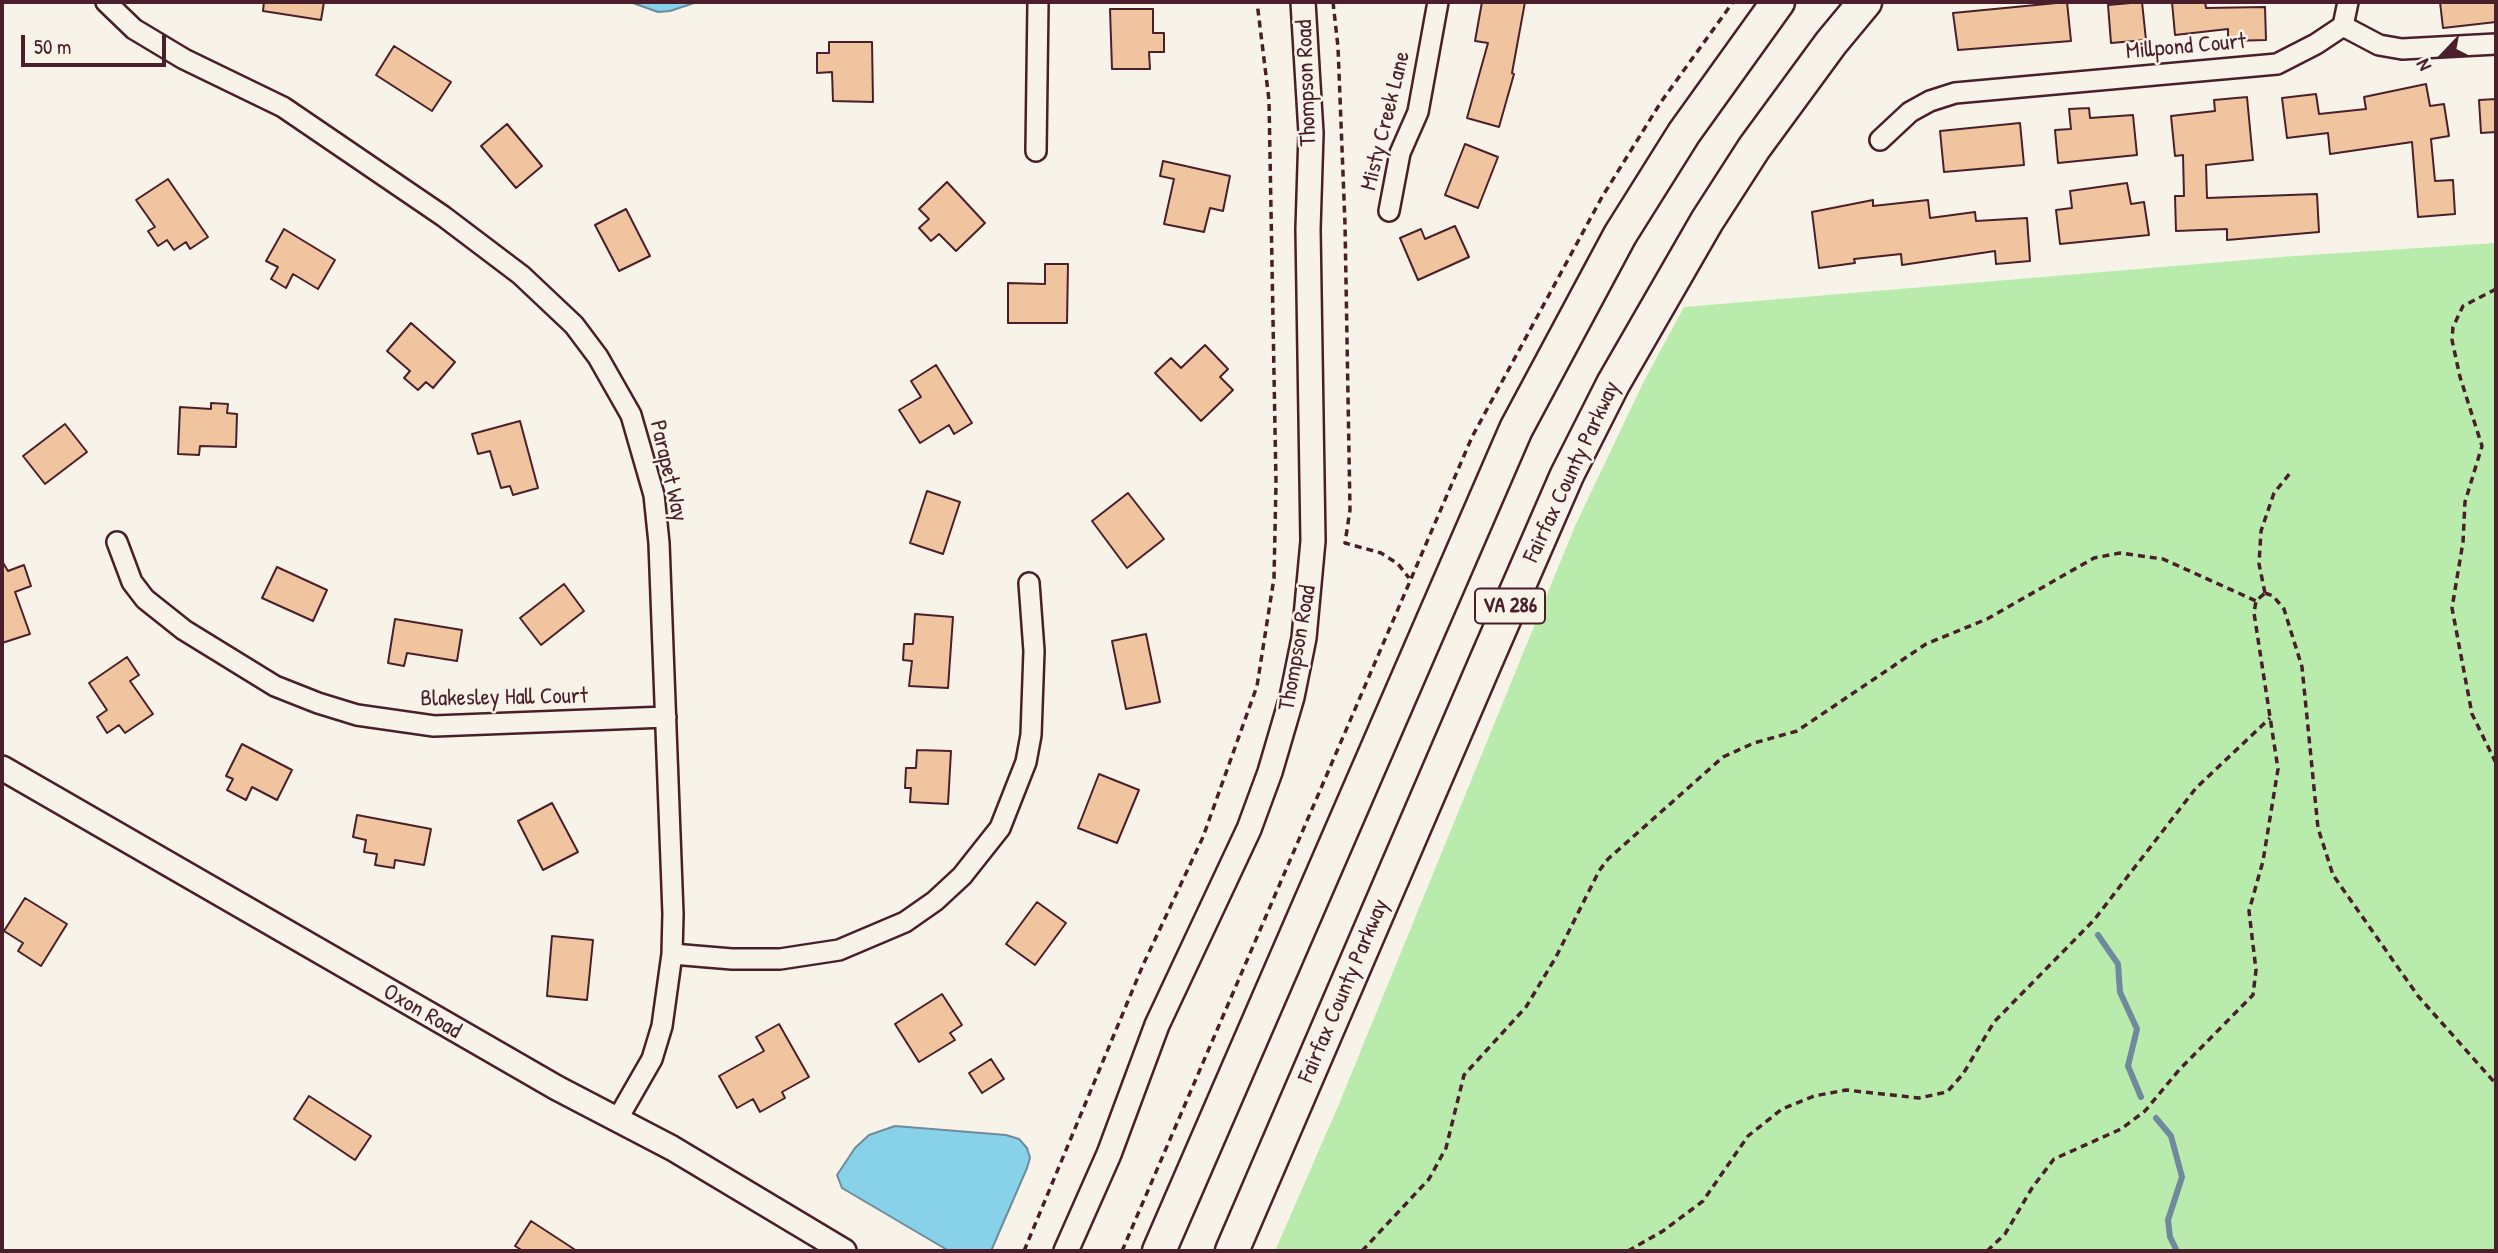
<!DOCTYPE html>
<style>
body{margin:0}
#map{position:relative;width:2498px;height:1253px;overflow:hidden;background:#f7f3e8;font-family:"Patrick Hand",sans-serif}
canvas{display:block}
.frame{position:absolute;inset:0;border:4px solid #4a1f2b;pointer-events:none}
.north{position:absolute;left:2407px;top:21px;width:70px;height:70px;-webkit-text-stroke:5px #f7f3e8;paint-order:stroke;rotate:244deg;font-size:19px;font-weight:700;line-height:28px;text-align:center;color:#4a1f2b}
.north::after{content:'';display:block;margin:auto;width:24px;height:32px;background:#4a1f2b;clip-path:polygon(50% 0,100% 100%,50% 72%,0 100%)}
.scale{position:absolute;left:21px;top:35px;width:145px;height:32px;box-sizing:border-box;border:4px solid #4a1f2b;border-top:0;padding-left:9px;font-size:21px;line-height:24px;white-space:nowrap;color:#4a1f2b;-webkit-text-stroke:5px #f7f3e8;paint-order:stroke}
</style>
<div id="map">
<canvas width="2498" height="1253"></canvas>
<div class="frame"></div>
<div class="north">N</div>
<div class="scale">50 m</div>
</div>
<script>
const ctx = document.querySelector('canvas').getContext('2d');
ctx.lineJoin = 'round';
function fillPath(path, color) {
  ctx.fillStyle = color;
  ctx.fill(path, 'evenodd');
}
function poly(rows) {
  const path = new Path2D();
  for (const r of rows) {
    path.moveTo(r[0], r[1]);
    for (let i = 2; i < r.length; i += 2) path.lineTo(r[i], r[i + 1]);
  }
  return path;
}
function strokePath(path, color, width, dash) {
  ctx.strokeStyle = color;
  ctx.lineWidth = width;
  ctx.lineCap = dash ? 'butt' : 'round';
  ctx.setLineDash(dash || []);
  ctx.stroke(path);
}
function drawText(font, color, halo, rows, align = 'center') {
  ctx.font = font + ' "Patrick Hand",sans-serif';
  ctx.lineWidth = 5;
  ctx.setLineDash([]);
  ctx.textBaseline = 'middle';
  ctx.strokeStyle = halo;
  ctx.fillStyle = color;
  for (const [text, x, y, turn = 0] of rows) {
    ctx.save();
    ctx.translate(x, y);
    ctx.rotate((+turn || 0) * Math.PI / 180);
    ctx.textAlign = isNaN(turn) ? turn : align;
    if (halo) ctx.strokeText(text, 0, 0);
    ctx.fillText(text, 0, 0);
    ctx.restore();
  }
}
const green = poly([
 [2496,243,2496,1251,1275,1251,1339,1104,1575,526,1644,381,1684,307,2294,256]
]);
const water = poly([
 [630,2,697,2,670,11,658,12,630,2],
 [895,1126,1006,1135,1019,1139,1027,1148,1030,1158,1027,1168,991,1251,949,1251,842,1188,837,1175,855,1148,869,1135,895,1126]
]);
const stream = poly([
 [2098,935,2118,964,2120,992,2137,1029,2128,1066,2141,1097],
 [2156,1118,2171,1136,2182,1177,2168,1220,2170,1237,2177,1251]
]);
const building = poly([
 [264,2,324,2,321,20,263,11,264,2],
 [1482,2,1525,2,1512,73,1514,74,1499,127,1467,118,1488,43,1475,41,1482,2],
 [2067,2,2071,41,1958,50,1953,13,2067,2],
 [2142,2,2146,40,2111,43,2108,5,2142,2],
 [2172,2,2205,2,2206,8,2265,7,2266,40,2228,41,2228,29,2175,35,2172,2],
 [2440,2,2496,2,2496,22,2443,28,2440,2],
 [1110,9,1153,9,1153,33,1164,33,1164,52,1149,52,1150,69,1112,69,1110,9],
 [829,42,872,42,873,102,833,101,832,72,817,73,817,53,829,53,829,42],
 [394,46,451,82,432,111,376,75,394,46],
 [2426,84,2430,106,2444,104,2449,136,2431,139,2435,181,2453,180,2455,214,2418,217,2412,142,2330,154,2328,133,2287,138,2282,98,2316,94,2319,114,2366,109,2364,97,2426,84],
 [2247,97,2253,160,2206,165,2207,198,2317,194,2319,232,2227,240,2227,229,2176,231,2175,196,2184,196,2183,155,2175,156,2171,116,2215,111,2214,100,2247,97],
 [2496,99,2496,132,2481,133,2479,100,2496,99],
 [2089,108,2090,118,2133,115,2137,155,2058,163,2055,130,2071,129,2069,109,2089,108],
 [2020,123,2024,165,1944,172,1940,131,2020,123],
 [507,124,542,166,516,188,481,146,507,124],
 [1465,144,1498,157,1478,208,1445,195,1465,144],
 [1163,161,1230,176,1223,211,1210,208,1204,232,1164,224,1174,179,1160,176,1163,161],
 [168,179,208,237,190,249,186,242,174,250,167,240,158,246,148,231,155,227,136,200,168,179],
 [947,182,985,223,956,251,939,234,931,241,919,228,929,219,919,209,947,182],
 [2127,183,2131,204,2144,202,2149,235,2060,244,2056,210,2072,208,2070,191,2127,183],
 [1873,200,1873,206,1928,200,1930,218,1975,212,1976,221,2027,218,2030,261,1996,264,1995,251,1902,265,1901,254,1854,259,1855,263,1819,268,1812,212,1873,200],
 [626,209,650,256,619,271,595,225,626,209],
 [1455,226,1469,257,1418,280,1400,238,1421,229,1425,239,1455,226],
 [284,229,335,260,318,289,293,274,286,288,271,279,278,267,266,261,284,229],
 [1045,264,1068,264,1067,323,1008,323,1008,283,1045,284,1045,264],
 [411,323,455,362,433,388,426,382,418,390,404,378,410,371,387,351,411,323],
 [1205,345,1228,369,1220,377,1233,390,1201,421,1155,373,1171,358,1181,368,1205,345],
 [936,365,972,423,954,434,949,425,920,443,899,410,921,397,911,381,936,365],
 [211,403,228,404,227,413,237,414,236,447,200,446,199,455,178,454,180,407,211,409,211,403],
 [520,421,538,488,513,495,510,486,501,488,490,451,478,454,472,434,520,421],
 [65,424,87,452,45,484,23,456,65,424],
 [927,491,960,502,943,554,910,543,927,491],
 [1128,493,1164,539,1127,568,1092,521,1128,493],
 [2,561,8,571,24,565,31,586,15,592,30,634,2,643,2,561],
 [277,567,327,590,313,621,262,598,277,567],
 [564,584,584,611,541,645,520,618,564,584],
 [915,614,953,617,948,688,909,686,912,661,903,660,904,644,913,644,915,614],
 [395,619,462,630,457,661,407,653,404,666,388,663,395,619],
 [1146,634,1160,702,1126,709,1112,641,1146,634],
 [127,657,139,675,130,681,153,714,125,733,119,725,107,733,97,717,107,710,89,683,127,657],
 [242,744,292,770,277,800,252,787,246,800,227,790,233,779,226,776,242,744],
 [917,750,951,751,948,804,910,802,911,788,905,788,906,768,916,768,917,750],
 [1099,774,1139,790,1117,843,1078,828,1099,774],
 [552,803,578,852,543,870,518,821,552,803],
 [357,815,431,829,424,865,395,860,394,868,375,865,377,854,364,852,366,840,353,837,357,815],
 [25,898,67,924,41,966,18,951,23,943,4,931,25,898],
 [1037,902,1066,923,1035,965,1006,944,1037,902],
 [552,936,593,940,587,1000,547,996,552,936],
 [942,994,962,1025,950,1033,955,1040,919,1062,895,1024,942,994],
 [779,1024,809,1077,782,1092,785,1098,760,1112,753,1099,737,1108,719,1076,764,1051,756,1037,779,1024],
 [991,1059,1004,1079,982,1093,969,1073,991,1059],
 [309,1096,371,1136,355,1160,294,1119,309,1096],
 [531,1221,577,1251,523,1251,515,1246,531,1221]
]);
const path = poly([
 [1333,2,1338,47,1345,224,1350,510,1345,543,1381,553,1398,564,1409,578],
 [2496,289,2463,306,2453,327,2452,340,2460,377,2482,446,2465,502,2463,542,2452,608,2472,714,2496,763],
 [2265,593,2273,596,2284,609,2302,667,2318,828,2333,875,2418,996,2496,1084],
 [2265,593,2259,564,2261,531,2274,493,2291,472],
 [1024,1251,1143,965,1203,837,1257,686,1274,578,1276,483,1269,100,1257,2],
 [1122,1251,1472,437,1602,197,1661,102,1733,2],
 [1362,1251,1429,1179,1446,1148,1464,1075,1526,1007,1556,957,1599,871,1608,859,1723,757,1754,743,1797,731,1926,644,1987,619,2094,558,2120,553,2163,559,2256,601],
 [1628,1251,1663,1231,1703,1201,1748,1136,1782,1109,1814,1096,1846,1090,1919,1098,1947,1092,1963,1074,1994,1022,2094,920,2196,788,2270,718],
 [1987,1251,2005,1234,2032,1188,2054,1159,2121,1129,2145,1111,2179,1070,2253,995,2256,970,2249,911,2263,861,2278,769,2254,613,2256,601,2265,593]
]);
const minor = poly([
 [106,2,134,29,184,59,283,107,443,216,521,275,574,325,598,357,631,415,654,495,659,543,673,914,672,954,662,1026,652,1059,617,1120],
 [2343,26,2348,2],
 [1880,140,1910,112,1930,101,1955,93,2277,64,2316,44,2343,26,2379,45,2402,49,2496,44],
 [1036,151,1038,2],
 [1389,211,1400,153,1418,112,1438,2],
 [117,542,132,582,145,599,184,630,275,686,318,703,357,715,434,726,666,717],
 [672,954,732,959,780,959,839,950,905,922,935,901,962,876,1000,828,1026,762,1031,735,1034,651,1029,583]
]);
const tertiary = poly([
 [2,768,557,1088,672,1148,844,1251],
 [1066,1251,1109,1154,1157,1025,1249,829,1270,772,1292,697,1304,638,1313,541,1308,229,1311,133,1303,2]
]);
const trunk = poly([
 [1159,1251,1516,429,1620,235,1684,133,1778,2],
 [1232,1251,1486,661,1567,475,1613,384,1707,221,1754,148,1831,43,1865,2]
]);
const shields = [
 [1510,606,70]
];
const shieldNames = [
 ["VA 286",1510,606]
];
const streetNames = [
 ["Millpond Court",2186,47,-5],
 ["Thompson Road",1307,83,-92],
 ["Misty Creek Lane",1386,121,-76],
 ["Parapet Way",668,471,77],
 ["Fairfax County Parkway",1572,472,-65],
 ["Thompson Road",1298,648,-80],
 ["Blakesley Hall Court",504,698,-1],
 ["Fairfax County Parkway",1344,991,-67],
 ["Oxon Road",422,1012,30]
];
fillPath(green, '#b9ecac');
fillPath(water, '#88d2e9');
strokePath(water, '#6f8a9d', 2);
strokePath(stream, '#6f8a9d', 6);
fillPath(building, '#f1c4a0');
strokePath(building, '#4a1f2b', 2);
strokePath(minor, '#4a1f2b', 24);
strokePath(tertiary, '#4a1f2b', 28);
strokePath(trunk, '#4a1f2b', 37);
strokePath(path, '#4a1f2b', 3.5, [7, 5]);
strokePath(minor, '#f7f3e8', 19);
strokePath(tertiary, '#f7f3e8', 23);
strokePath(trunk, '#f7f3e8', 32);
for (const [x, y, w] of shields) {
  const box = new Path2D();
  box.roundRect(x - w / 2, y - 17.5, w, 35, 5);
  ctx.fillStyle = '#f7f3e8';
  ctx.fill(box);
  strokePath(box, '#4a1f2b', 2);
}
drawText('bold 21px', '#4a1f2b', null, shieldNames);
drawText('23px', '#4a1f2b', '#f7f3e8', streetNames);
</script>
